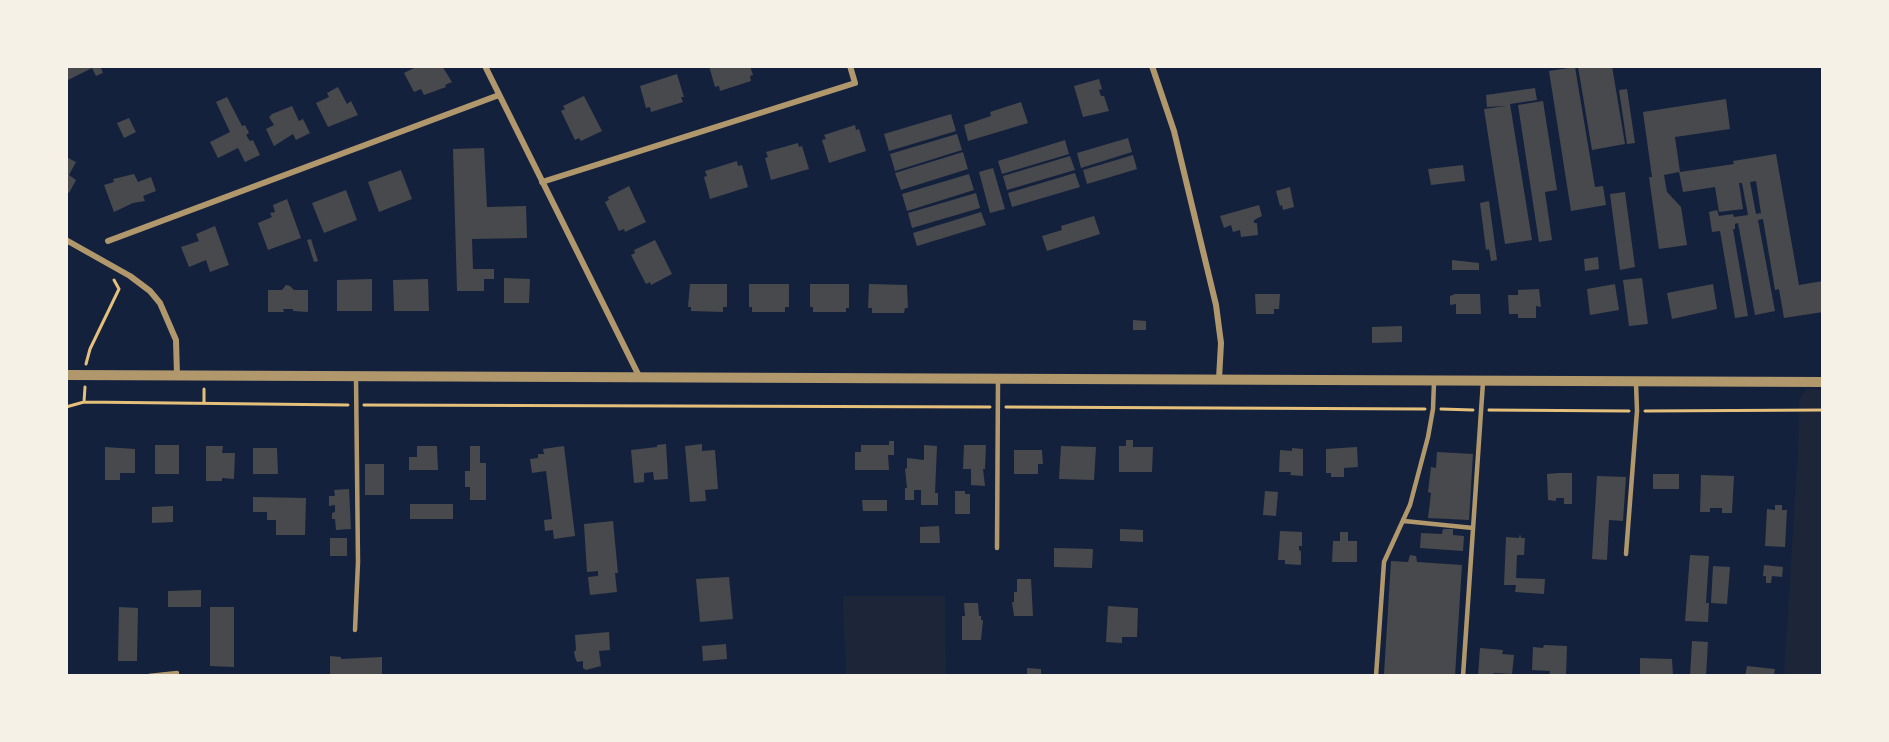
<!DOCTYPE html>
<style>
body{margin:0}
#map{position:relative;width:1889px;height:742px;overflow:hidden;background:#14213d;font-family:Karla,sans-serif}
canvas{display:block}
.frame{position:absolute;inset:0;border:68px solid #f6f1e7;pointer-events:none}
</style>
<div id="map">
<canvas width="1889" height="742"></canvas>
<div class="frame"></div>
</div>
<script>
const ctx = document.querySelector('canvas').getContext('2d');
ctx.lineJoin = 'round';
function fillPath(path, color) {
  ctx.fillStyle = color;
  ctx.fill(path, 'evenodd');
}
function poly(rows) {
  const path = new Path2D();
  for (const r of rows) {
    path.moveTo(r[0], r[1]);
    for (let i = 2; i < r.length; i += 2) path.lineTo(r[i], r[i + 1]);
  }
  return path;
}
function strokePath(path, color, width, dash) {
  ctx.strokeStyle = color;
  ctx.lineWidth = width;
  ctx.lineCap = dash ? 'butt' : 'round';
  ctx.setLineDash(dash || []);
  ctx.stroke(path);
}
const green = poly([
 [1807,389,1823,390,1823,408,1799,408,1800,398],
 [1799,412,1823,412,1823,676,1784,676,1798,451],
 [843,596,945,596,946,676,846,676]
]);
const building = poly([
 [66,66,100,66,103,73,96,76,92,68,66,81],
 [418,66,442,66,452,82,445,85,446,87,424,95,421,89,414,92,404,73],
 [709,66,750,66,753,75,750,76,751,81,720,91,719,86,715,87],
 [1612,66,1625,144,1592,150,1578,67],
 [1575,67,1595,187,1603,186,1606,205,1571,211,1549,71],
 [677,74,684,97,681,97,683,102,651,112,650,107,646,108,640,86],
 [1099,79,1102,89,1099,90,1101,96,1104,96,1109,111,1083,117,1074,86],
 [338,87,347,104,351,101,358,115,328,127,316,103,329,97,327,93],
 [1535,88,1537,100,1510,104,1532,240,1505,244,1484,109,1506,106,1487,107,1486,95],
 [1627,89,1635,143,1627,144,1619,90],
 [584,96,602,131,581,141,579,138,575,140,561,111,565,109,563,106],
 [227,97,242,126,245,125,249,133,246,135,250,141,253,140,260,155,245,162,238,148,218,158,210,142,230,132,216,102],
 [1726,99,1730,129,1675,137,1680,172,1734,164,1733,161,1776,154,1799,285,1823,281,1823,312,1784,318,1779,289,1775,290,1763,219,1758,220,1775,311,1755,315,1738,223,1735,224,1735,229,1733,229,1748,316,1735,318,1720,231,1712,232,1709,212,1717,210,1719,216,1733,214,1734,217,1748,215,1742,183,1739,183,1743,209,1719,212,1715,187,1683,192,1679,172,1664,175,1667,192,1681,207,1687,245,1659,249,1649,177,1652,177,1643,112],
 [1756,181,1761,213,1756,214,1750,182],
 [1543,101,1557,190,1545,192,1552,240,1539,242,1518,105],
 [1021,102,1028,123,968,141,964,125,991,116,990,112],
 [292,106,299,121,303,119,310,133,296,140,293,134,274,146,266,129,274,125,269,117,272,114],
 [951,114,956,131,889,151,884,134],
 [129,118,136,132,124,138,117,123],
 [855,125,856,130,859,129,866,151,829,163,822,140,826,139,824,135],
 [957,134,962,150,895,171,890,154],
 [1128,138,1132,152,1081,168,1077,153],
 [1065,140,1069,154,1002,174,998,161],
 [798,143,799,147,802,146,809,169,771,180,765,158,768,157,766,152],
 [484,148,487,207,526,206,527,238,472,239,473,269,494,269,494,279,484,279,484,291,457,291,453,149],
 [963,152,968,169,901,190,895,173],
 [1133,155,1137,169,1087,184,1083,170],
 [1070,156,1075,170,1007,190,1003,176],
 [66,157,76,162,69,175,76,180,69,193,66,191],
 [737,161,738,166,742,165,748,187,710,199,704,177,707,176,705,171],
 [1463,165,1465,181,1431,185,1428,169],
 [993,168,1005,209,990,213,979,172],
 [401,170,412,199,379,212,368,182],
 [1075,173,1080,187,1012,207,1008,193],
 [134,174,138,182,151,177,156,191,143,196,145,201,133,203,114,212,104,185,114,182,113,179],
 [969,174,974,190,907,211,902,194],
 [629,186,646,222,625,232,624,229,619,231,605,202,609,200,608,197],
 [1290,187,1294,207,1283,210,1282,205,1280,206,1276,191],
 [346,190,357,220,324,233,312,203],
 [1625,192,1635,267,1620,270,1610,194],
 [976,193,980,208,912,228,908,213],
 [287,199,301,238,268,250,258,223,272,217,270,213,275,212,273,205],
 [1489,201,1497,260,1491,261,1489,249,1486,250,1480,203],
 [1259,205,1262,216,1254,220,1254,223,1257,223,1258,235,1241,237,1240,230,1233,232,1231,225,1224,228,1220,216],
 [981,212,986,225,917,246,913,233],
 [1094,216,1100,234,1047,251,1042,236,1062,230,1061,226],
 [215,226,229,265,210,272,206,260,189,267,181,247,199,241,196,234],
 [311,239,318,261,314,262,307,240],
 [655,240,672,274,651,285,650,282,646,284,631,255,635,253,634,250],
 [1598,257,1599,269,1585,271,1584,259],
 [1452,260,1479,263,1479,270,1452,270],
 [504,278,530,279,529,303,504,303],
 [1642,278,1648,324,1629,326,1623,280],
 [372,279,372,311,337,311,337,280],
 [428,279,429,311,394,311,393,280],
 [690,284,727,284,727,307,723,307,723,312,691,311,691,307,688,307],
 [749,284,789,284,789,307,785,307,785,312,752,312,752,307,749,307],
 [810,284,849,284,849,308,846,308,846,312,813,312,813,307,810,307],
 [869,284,907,285,908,308,905,308,904,313,872,313,872,308,868,308],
 [1615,284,1619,310,1590,315,1587,289],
 [1713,284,1717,309,1672,319,1667,293],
 [286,285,290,286,294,290,308,290,308,312,293,311,293,309,283,309,284,312,268,312,268,290,282,290],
 [1539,289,1541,307,1536,306,1536,318,1518,318,1518,314,1509,314,1508,295,1518,295,1518,290],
 [1255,294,1280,294,1279,309,1274,309,1274,314,1256,314],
 [1455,294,1480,294,1481,314,1456,314,1456,304,1450,305,1450,296],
 [1133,320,1146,321,1146,330,1133,330],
 [1402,326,1402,342,1372,343,1372,327],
 [1126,440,1133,440,1133,447,1153,447,1152,472,1119,472,1119,446,1126,446],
 [889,441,894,441,894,455,888,455,889,470,855,470,855,452,861,452,861,445,889,445],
 [666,444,668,479,654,480,653,472,644,473,644,482,634,483,631,450,657,447,657,445],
 [702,444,702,451,715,450,718,489,705,490,706,501,690,502,685,446],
 [155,445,179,445,179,474,155,474],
 [924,445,937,446,935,493,938,493,938,505,921,505,921,490,914,490,914,500,905,500,905,488,907,488,905,469,907,468,907,458,924,460],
 [964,445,986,445,985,469,983,469,985,486,971,485,971,469,963,469],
 [206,446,223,446,222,453,235,453,234,479,222,478,222,481,206,481],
 [417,446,437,446,438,470,409,470,409,457,417,457],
 [470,446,480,446,480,463,486,463,486,500,470,500,470,487,465,487,465,471,470,471],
 [564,446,575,536,554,539,553,530,545,531,544,520,552,519,546,471,532,473,530,459,538,458,538,454,544,454,543,449],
 [1061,446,1096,447,1094,480,1059,479],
 [105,447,135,449,135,473,120,473,120,480,105,480],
 [1357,447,1358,467,1344,468,1344,477,1331,477,1331,473,1326,473,1326,449],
 [253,448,277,448,278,474,253,474],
 [1292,448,1303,449,1303,476,1290,475,1291,472,1279,472,1280,450,1292,451],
 [1014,450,1042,450,1043,464,1038,464,1038,474,1014,474],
 [1437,452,1473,454,1469,520,1428,518,1431,493,1428,492,1431,467,1436,468],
 [365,464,384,464,384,495,365,495],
 [1558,473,1572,473,1572,504,1564,504,1564,498,1556,498,1556,501,1548,500,1547,474],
 [1653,474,1679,474,1679,489,1653,489],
 [1701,475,1734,476,1732,513,1722,513,1722,508,1710,508,1710,512,1700,512],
 [1597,476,1626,477,1623,521,1609,520,1607,560,1592,559],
 [349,489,351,529,336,530,335,519,332,519,332,513,335,512,335,505,329,506,329,496,335,496,334,490],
 [955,491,965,491,965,494,970,494,970,514,955,514],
 [1265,491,1278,492,1276,516,1263,515],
 [253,497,306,498,305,535,276,535,276,520,267,520,267,512,253,512],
 [862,500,887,500,887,511,863,511],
 [410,504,453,504,453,519,410,519],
 [1775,505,1782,505,1782,510,1787,510,1785,547,1765,546,1767,509,1775,510],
 [173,506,173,522,152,523,152,507],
 [613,521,618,573,615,573,617,592,590,595,588,577,598,576,598,571,587,572,584,524],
 [939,526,940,543,920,543,920,527],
 [1120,529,1143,530,1143,542,1120,541],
 [1443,529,1453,529,1453,535,1464,536,1463,551,1420,548,1421,533,1442,534],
 [1280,531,1302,532,1302,546,1299,546,1299,550,1301,551,1301,565,1285,564,1285,560,1278,560],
 [1340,532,1348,532,1348,541,1357,541,1357,562,1332,562,1333,541,1340,541],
 [1520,534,1521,538,1525,538,1524,555,1517,555,1516,578,1545,579,1544,594,1515,592,1516,585,1504,585,1506,537,1519,538],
 [330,538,347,538,347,556,330,556],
 [1054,548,1093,549,1092,568,1054,567],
 [1410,555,1416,556,1417,562,1462,565,1455,676,1384,674,1391,561,1408,562],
 [1690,555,1709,556,1706,603,1709,603,1708,622,1685,621],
 [1764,565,1783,567,1782,577,1772,576,1771,583,1766,583,1766,576,1763,576],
 [1713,566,1730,567,1727,604,1711,603],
 [729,577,733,619,700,622,696,579],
 [1017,579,1031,579,1033,616,1014,616,1012,602,1014,602,1014,592,1017,592],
 [201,590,201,607,168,607,168,591],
 [964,603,978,603,979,616,981,616,981,620,983,620,981,640,962,640,962,616,965,616],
 [1108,606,1138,608,1137,637,1122,637,1122,643,1106,642],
 [119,607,138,608,137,661,118,661],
 [210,607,234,607,234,667,210,666],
 [609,632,610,650,599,651,601,666,586,670,583,668,583,661,577,662,575,657,574,652,576,650,575,635],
 [1692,641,1708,642,1706,676,1690,676],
 [726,644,727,659,703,661,702,646],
 [1544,645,1567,646,1566,676,1549,676,1550,671,1532,670,1533,647,1543,648],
 [1480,648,1503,650,1502,654,1514,655,1512,674,1494,673,1493,676,1478,676],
 [330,656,341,657,341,659,382,657,382,676,330,676],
 [1640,658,1672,659,1673,676,1640,676],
 [1747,666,1775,669,1774,676,1745,676],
 [1027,668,1041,669,1041,676,1027,676]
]);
const path = poly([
 [86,364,90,349,119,289,114,280],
 [84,402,85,387],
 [204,402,204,389],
 [364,405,990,407],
 [66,407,84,402,348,405],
 [1006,407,1425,409],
 [1441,409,1473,410],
 [1489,410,1629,411],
 [1645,411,1823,410]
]);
const service = poly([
 [1404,521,1473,528],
 [997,548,998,379],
 [1626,554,1637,411,1636,383],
 [355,630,358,562,356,377],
 [149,676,177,673],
 [1376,676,1384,562,1410,505,1428,437,1433,409,1434,382],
 [1463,676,1483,382]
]);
const minor = poly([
 [485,66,639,376],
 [1152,66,1174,131,1216,305,1221,343,1219,379],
 [542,182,855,83,850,66],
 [66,240,130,276,150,291,160,303,176,340,177,375],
 [108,241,499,95]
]);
const tertiary = poly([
 [66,375,1823,382]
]);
fillPath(green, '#1d2539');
fillPath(building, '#48494c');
strokePath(path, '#e5c07b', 3);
strokePath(service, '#b1986c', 4.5);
strokePath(minor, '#b1986c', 6);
strokePath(tertiary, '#b1986c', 10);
</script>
